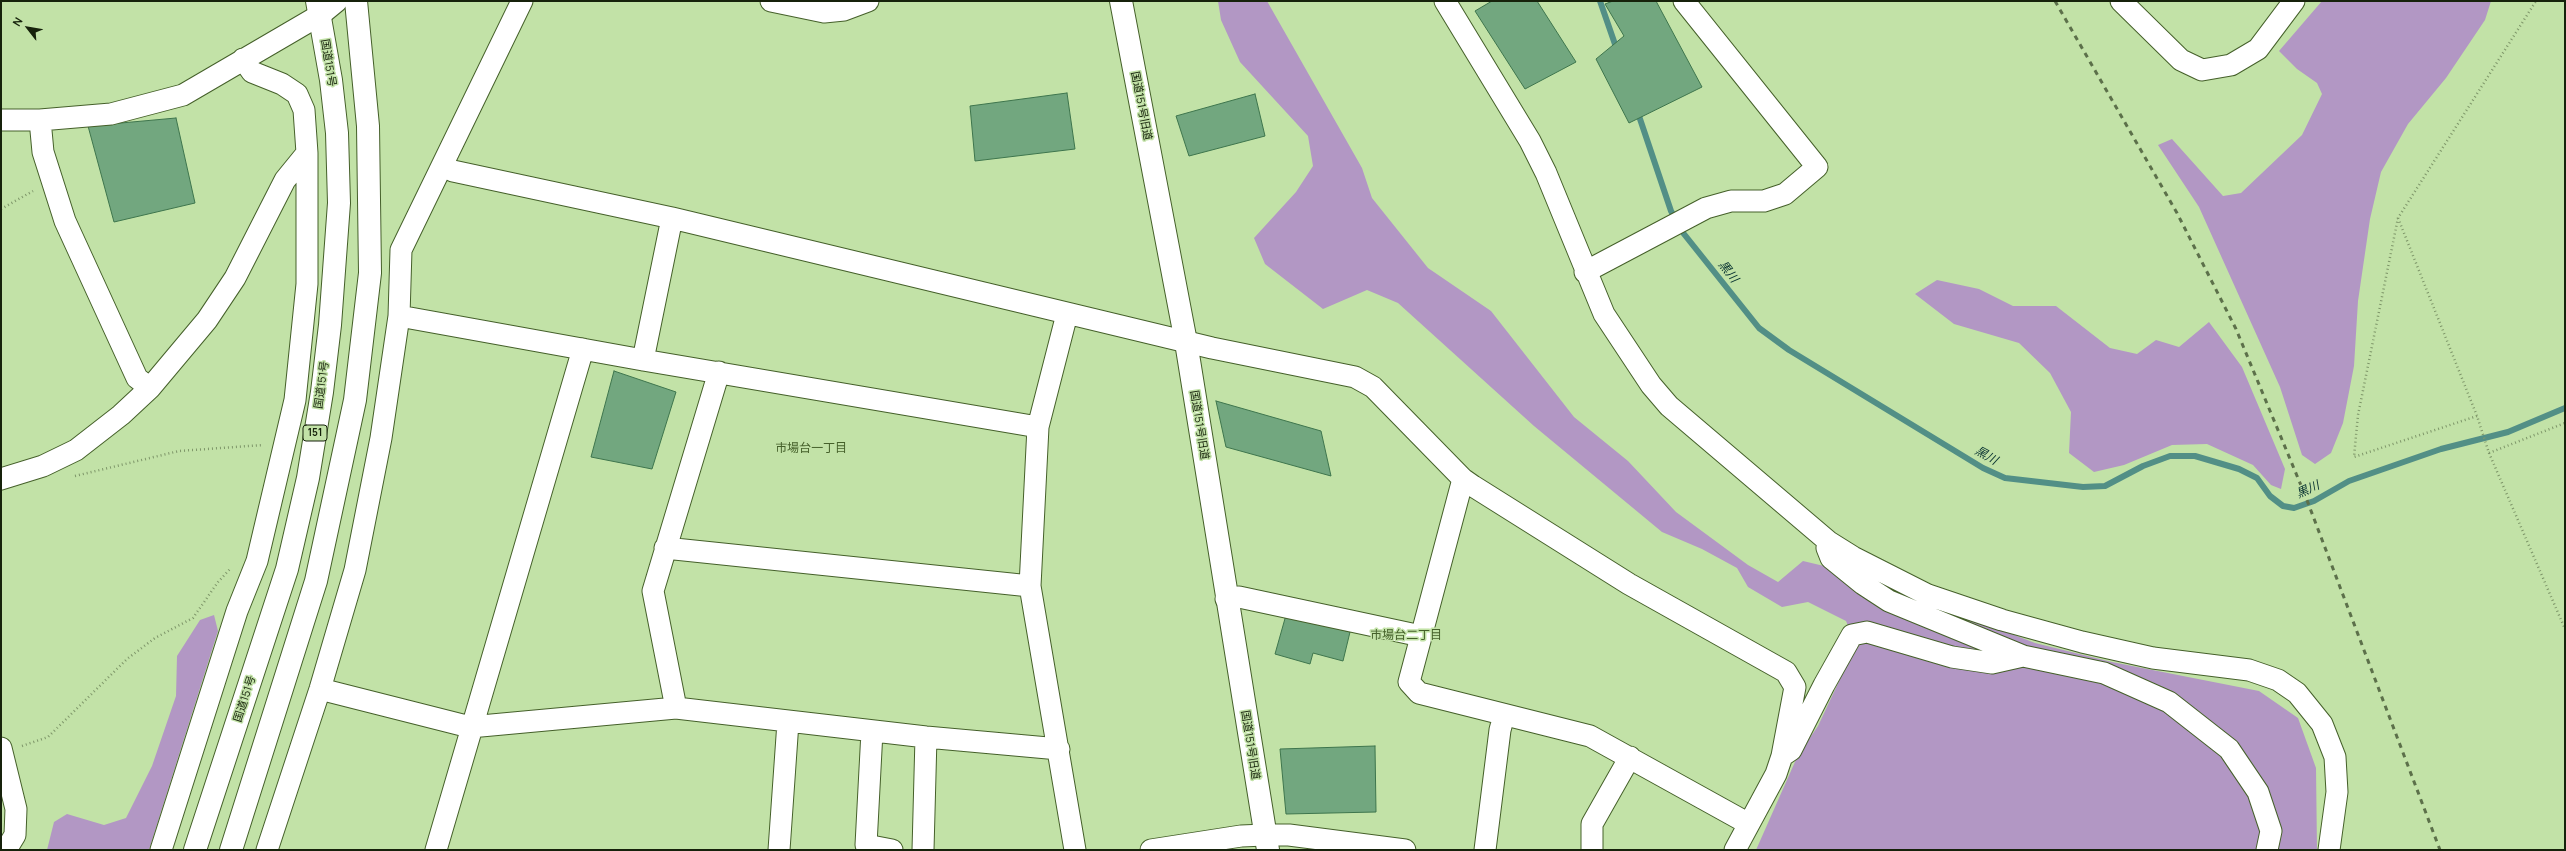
<!DOCTYPE html>
<meta charset="utf-8">
<style>
body{margin:0}
#map{position:relative;width:2566px;height:851px;overflow:hidden;background:#c2e2a7;font-family:Manrope,sans-serif}
canvas{display:block}
.frame{position:absolute;inset:0;border:2px solid #16220b;pointer-events:none}
.north{position:absolute;left:8px;top:8px;width:40px;height:40px;-webkit-text-stroke:3px #c2e2a7;paint-order:stroke;rotate:301deg;font-size:11px;font-weight:700;line-height:16px;text-align:center;color:#16220b}
.north::after{content:'';display:block;margin:auto;width:14px;height:18px;background:#16220b;clip-path:polygon(50% 0,100% 100%,50% 72%,0 100%)}
</style>
<div id="map">
<canvas width="2566" height="851"></canvas>
<div class="frame"></div>
<div class="north">N</div>
</div>
<script>
const ctx = document.querySelector('canvas').getContext('2d');
ctx.lineJoin = 'round';
function fillPath(path, color) {
  ctx.fillStyle = color;
  ctx.fill(path, 'evenodd');
}
function poly(rows) {
  const path = new Path2D();
  for (const r of rows) {
    path.moveTo(r[0], r[1]);
    for (let i = 2; i < r.length; i += 2) path.lineTo(r[i], r[i + 1]);
  }
  return path;
}
function strokePath(path, color, width, dash) {
  ctx.strokeStyle = color;
  ctx.lineWidth = width;
  ctx.lineCap = dash ? 'butt' : 'round';
  ctx.setLineDash(dash || []);
  ctx.stroke(path);
}
function drawText(font, color, halo, rows, align = 'center') {
  ctx.font = font + ' Manrope,"Noto Sans JP",sans-serif';
  ctx.lineWidth = 3;
  ctx.setLineDash([]);
  ctx.textBaseline = 'middle';
  ctx.strokeStyle = halo;
  ctx.fillStyle = color;
  for (const [text, x, y, turn = 0] of rows) {
    ctx.save();
    ctx.translate(x, y);
    ctx.rotate((+turn || 0) * Math.PI / 180);
    ctx.textAlign = isNaN(turn) ? turn : align;
    if (halo) ctx.strokeText(text, 0, 0);
    ctx.fillText(text, 0, 0);
    ctx.restore();
  }
}
const green = poly([
 [1218,1,1267,1,1362,168,1372,198,1428,268,1491,311,1574,417,1628,461,1676,512,1748,565,1778,582,1803,561,1824,566,1856,589,1877,578,1908,594,2035,643,2112,662,2259,691,2298,718,2316,768,2317,850,1756,850,1798,755,1818,726,1856,645,1846,621,1808,602,1782,607,1748,587,1737,568,1702,549,1662,532,1534,426,1398,303,1367,290,1323,309,1265,264,1254,238,1296,192,1313,166,1308,136,1240,62,1221,20],
 [2322,1,2491,1,2485,20,2446,78,2408,124,2381,172,2370,219,2358,301,2354,366,2343,423,2331,453,2315,464,2302,455,2280,387,2199,207,2158,145,2172,139,2223,196,2241,193,2302,135,2322,94,2317,83,2297,69,2279,51],
 [1937,280,1979,289,2013,306,2056,306,2110,348,2137,354,2156,340,2179,347,2209,322,2242,367,2285,469,2281,489,2271,485,2253,465,2207,444,2172,445,2124,465,2094,472,2069,453,2071,412,2050,373,2019,343,1954,324,1915,294],
 [214,615,218,631,149,850,47,850,54,822,67,814,104,825,126,818,152,766,176,696,177,656,200,620]
]);
const stream = poly([
 [1600,1,1617,50],
 [1637,110,1671,211,1684,234,1759,328,1789,350,1983,468,2005,478,2083,487,2105,486,2143,466,2170,456,2195,456,2239,469,2257,478,2270,496,2283,506,2294,508,2314,501,2349,481,2441,449,2508,432,2565,408]
]);
const building = poly([
 [1492,1,1537,1,1576,62,1525,89,1475,11,1492,1],
 [1613,1,1656,1,1702,87,1629,123,1596,59,1624,36,1605,4,1613,1],
 [1067,93,1075,149,975,161,970,106,1067,93],
 [1255,94,1265,136,1189,156,1176,116,1255,94],
 [176,118,195,203,114,222,88,126,176,118],
 [614,371,676,392,652,469,591,457,614,371],
 [1216,401,1321,431,1331,476,1226,447,1216,401],
 [1286,615,1350,632,1343,661,1313,653,1310,664,1275,654,1286,615],
 [1375,746,1376,812,1286,814,1280,749,1375,746]
]);
const path = poly([
 [1,209,33,191],
 [2398,218,2477,416,2489,453,2565,629],
 [2477,416,2354,457,2358,415,2398,218,2536,1],
 [2489,453,2565,423],
 [75,476,179,451,263,445],
 [22,746,48,737,127,659,155,638,193,618,218,582,230,569]
]);
const minor = poly([
 [771,1,824,12,844,10,868,1],
 [1445,1,1530,141,1546,173,1604,314,1651,385,1669,406,1829,542,1853,557,1928,595,2002,620,2082,642,2153,658,2249,670,2278,680,2297,693,2322,724,2335,757,2337,792,2329,850],
 [2121,1,2181,60,2202,70,2231,65,2258,49,2294,1],
 [1,120,40,120,111,114,183,95,320,15,337,1],
 [40,120,43,152,65,221,137,378,150,388],
 [442,166,453,171,672,218,1212,348,1355,377,1373,387,1463,479,1473,486,1629,584,1786,672,1795,687,1782,756],
 [1585,272,1706,208,1731,201,1764,201,1785,194,1817,167,1684,1],
 [1067,314,1038,427,1030,586,1075,850],
 [399,316,643,360,1038,427],
 [643,360,672,218],
 [1,479,43,466,76,450,121,415,150,388,207,320,235,278,285,180,307,153,304,110,297,94,282,84,252,72,243,59],
 [1463,479,1409,682,1419,693,1590,736,1749,824],
 [665,548,1030,586],
 [1226,599,1239,597,1421,636],
 [2023,656,2104,673,2169,702,2229,749,2258,792,2271,831,2267,850],
 [320,689,470,727,676,708,926,737,1059,749],
 [676,708,653,591,719,372],
 [872,731,866,845,892,850],
 [1,748,16,809,15,835,6,850],
 [161,850,237,611,257,561,295,400,307,284,307,153],
 [267,850,320,689,355,570,381,438,399,316,401,250,522,1],
 [436,850,583,349],
 [779,850,788,722],
 [923,850,926,737],
 [1151,850,1241,836,1265,835,1289,835,1405,850],
 [1485,850,1500,730,1504,715],
 [1592,850,1592,824,1630,757],
 [1735,850,1776,774,1782,756,1791,750,1824,685,1852,635,1867,632,1952,657,1992,663,2023,656,1889,601,1863,584,1831,558,1827,548]
]);
const tertiary = poly([
 [1121,1,1186,342,1268,850]
]);
const trunk = poly([
 [195,850,287,569,308,478,322,392,330,325,339,203,337,133,331,80,317,1],
 [231,850,316,581,355,400,370,273,368,126,356,1]
]);
const rail = poly([
 [2055,1,2177,213,2236,329,2305,495,2440,850]
]);
const shields = [
 [315,433,24]
];
const shieldNames = [
 ["151",315,433]
];
const streetNames = [
 ["国道151号",328,63,81],
 ["国道151号旧道",1141,106,79],
 ["国道151号",322,385,-82],
 ["国道151号旧道",1199,425,81],
 ["国道151号",245,699,-72],
 ["国道151号旧道",1250,745,81]
];
const waterNames = [
 ["黒川",1728,272,52],
 ["黒川",1986,456,29],
 ["黒川",2308,490,-24]
];
const neighbourhoodNames = [
 ["市場台一丁目",811,449],
 ["市場台二丁目",1406,636]
];
fillPath(green, '#b297c4');
strokePath(stream, '#528f86', 6);
fillPath(building, '#72a77f');
strokePath(building, '#3e754d', 1);
strokePath(minor, '#45602a', 23);
strokePath(tertiary, '#45602a', 24);
strokePath(trunk, '#45602a', 24);
strokePath(path, '#7e9669', 2.5, [1, 3]);
strokePath(minor, '#fff', 21);
strokePath(tertiary, '#fff', 22);
strokePath(trunk, '#fff', 22);
strokePath(rail, '#5c704a', 3, [5, 5]);
for (const [x, y, w] of shields) {
  const box = new Path2D();
  box.roundRect(x - w / 2, y - 8, w, 16, 3);
  ctx.fillStyle = '#c2e2a7';
  ctx.fill(box);
  strokePath(box, '#16220b', 1);
}
drawText('bold 10px', '#16220b', null, shieldNames);
drawText('11px', '#16220b', '#c2e2a7', streetNames);
drawText('italic 12px', '#083231', '#c2e2a7', waterNames);
drawText('12px', '#45602a', '#c2e2a7', neighbourhoodNames);
</script>
